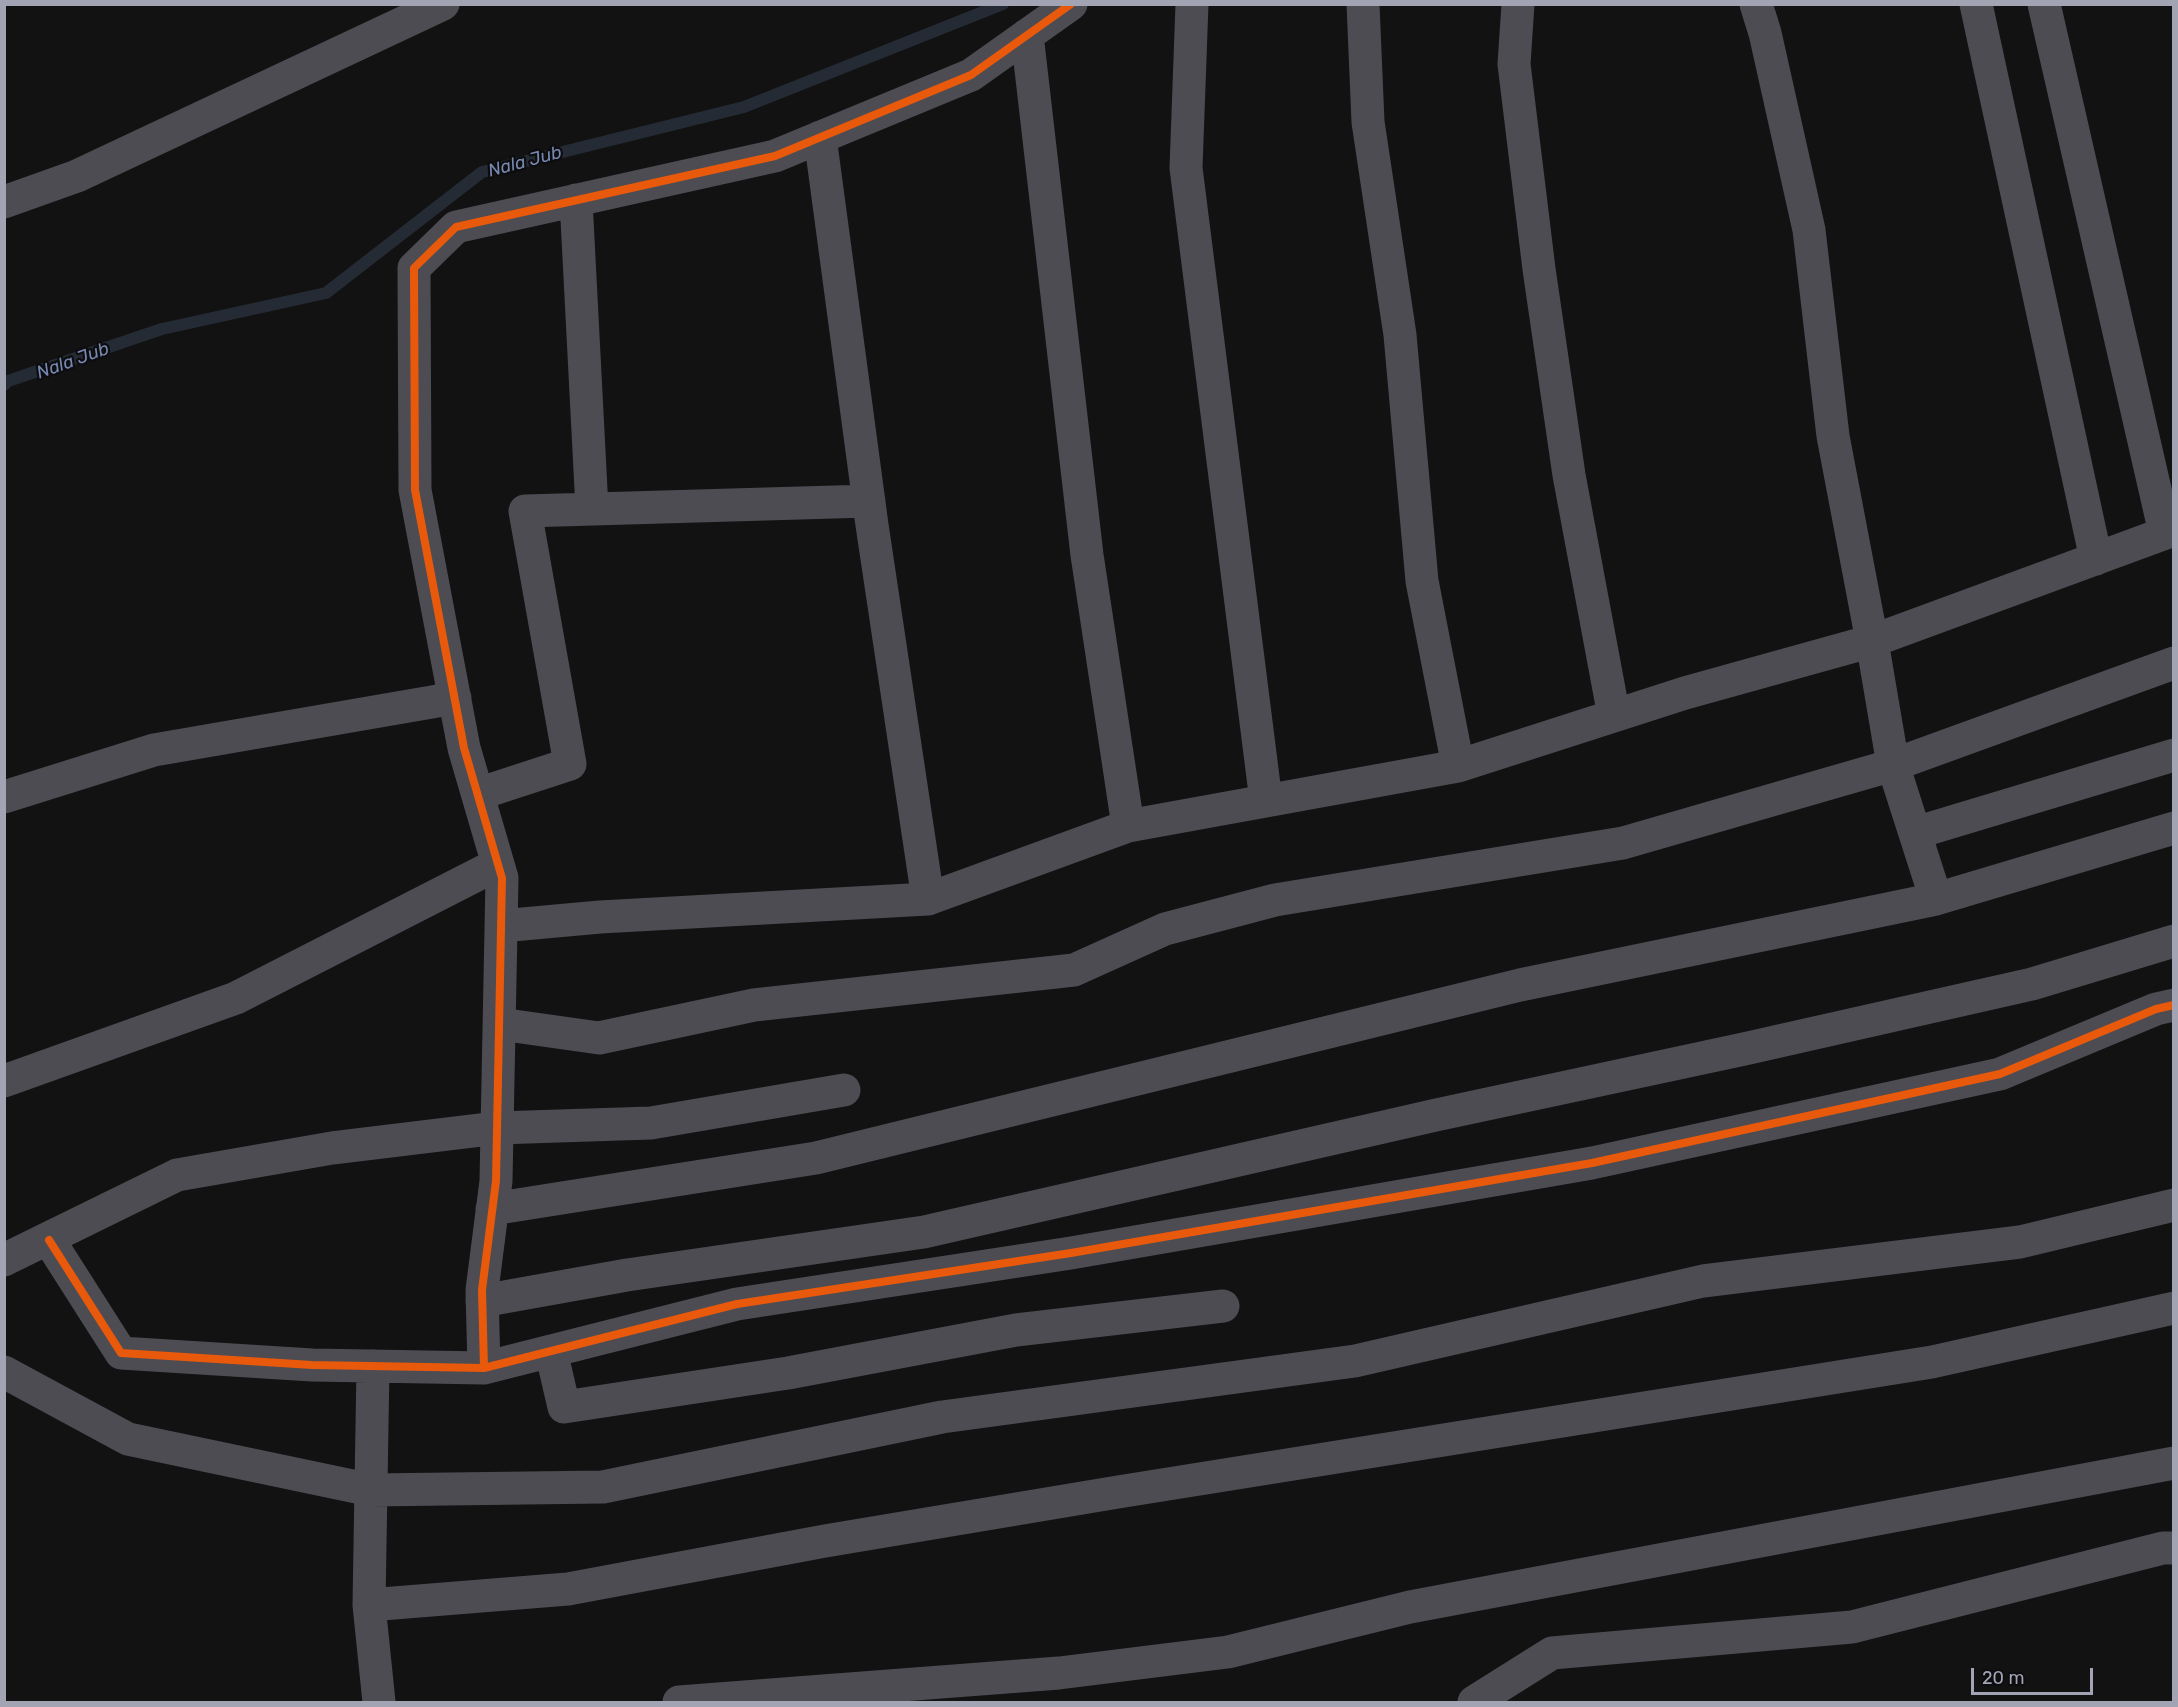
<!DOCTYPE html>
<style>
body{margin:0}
#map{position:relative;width:2178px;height:1707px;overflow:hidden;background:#121212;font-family:Rubik,sans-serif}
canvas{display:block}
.frame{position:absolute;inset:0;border:6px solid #a2a4b4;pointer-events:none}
.scale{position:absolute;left:1971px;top:1668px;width:122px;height:27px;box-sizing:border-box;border:3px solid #a2a4b4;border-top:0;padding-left:8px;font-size:18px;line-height:21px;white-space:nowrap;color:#a2a4b4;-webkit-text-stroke:4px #0d0c0e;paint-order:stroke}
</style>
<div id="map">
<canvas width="2178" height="1707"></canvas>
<div class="frame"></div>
<div class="scale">20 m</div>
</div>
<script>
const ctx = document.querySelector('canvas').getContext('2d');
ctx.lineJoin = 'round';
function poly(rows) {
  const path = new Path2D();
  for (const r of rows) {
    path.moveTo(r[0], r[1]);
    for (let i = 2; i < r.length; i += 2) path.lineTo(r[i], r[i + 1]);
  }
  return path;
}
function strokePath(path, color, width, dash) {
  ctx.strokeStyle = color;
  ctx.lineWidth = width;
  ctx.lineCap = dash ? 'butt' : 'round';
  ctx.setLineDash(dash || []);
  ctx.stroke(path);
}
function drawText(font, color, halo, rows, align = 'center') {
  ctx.font = font + ' Rubik,sans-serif';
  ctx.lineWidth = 4.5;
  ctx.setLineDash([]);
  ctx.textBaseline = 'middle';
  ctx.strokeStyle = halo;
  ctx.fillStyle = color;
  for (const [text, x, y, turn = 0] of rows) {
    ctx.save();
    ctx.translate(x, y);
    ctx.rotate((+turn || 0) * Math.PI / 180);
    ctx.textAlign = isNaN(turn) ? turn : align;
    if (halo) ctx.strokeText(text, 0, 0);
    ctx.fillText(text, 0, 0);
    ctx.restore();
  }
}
const stream = poly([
 [4,385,8,381,162,329,326,293,482,172,744,107,1003,4]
]);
const minor = poly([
 [1192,4,1186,168,1266,801],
 [1363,4,1368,122,1400,335,1422,581,1458,766],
 [1518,4,1514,64,1539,269,1569,475,1614,716],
 [1756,4,1765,33,1809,230,1833,436,1872,641,1893,765,1936,899],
 [1976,4,2096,559],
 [2044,4,2165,533],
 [1027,35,1087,555,1128,826],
 [820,137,872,525,928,899],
 [576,200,592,509],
 [4,202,77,176,443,4],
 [478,794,570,764,525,511,869,501],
 [4,797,154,750,455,698],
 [1915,833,2174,755],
 [501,926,600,917,928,899,1128,826,1458,766,1685,693,1872,641,2174,530],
 [500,1024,599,1038,754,1005,1074,970,1165,929,1275,900,1623,843,1893,765,2174,663],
 [4,1081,236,998,498,864],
 [492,1209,816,1158,1520,985,1936,899,2174,828],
 [49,1240,121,1353,312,1365,484,1368,737,1304,1071,1253,1592,1163,2000,1074,2156,1009,2174,1005],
 [4,1260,177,1175,332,1148,497,1128,651,1123,844,1090],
 [482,1301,627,1275,924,1232,1436,1115,1744,1049,2032,984,2174,941],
 [551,1351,564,1407,788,1373,1016,1330,1223,1306],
 [373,1366,369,1605,379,1702],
 [484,1368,482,1290,496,1181,502,878,464,748,415,490,414,268,456,227,775,156,971,75,1071,4],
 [4,1372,128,1439,371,1490,603,1487,942,1417,1355,1361,1703,1281,2020,1242,2174,1205],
 [369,1605,568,1589,825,1541,1118,1492,1932,1362,2174,1308],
 [679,1702,1059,1673,1228,1652,1410,1607,2174,1463],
 [1474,1702,1552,1653,1852,1627,2163,1548,2174,1548]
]);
const cycleway = poly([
 [49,1240,121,1353,312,1365,484,1368,737,1304,1071,1253,1592,1163,2000,1074,2156,1009,2174,1005],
 [484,1368,482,1290,496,1181,502,878,464,748,415,490,414,268,456,227,775,156,971,75,1071,4]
]);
const waterNames = [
 ["Nala Jub",525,162,-15],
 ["Nala Jub",73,361,-20]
];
strokePath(stream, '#252b34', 12);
strokePath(minor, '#4c4c52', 33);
strokePath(cycleway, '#e8590c', 8);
drawText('italic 18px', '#7789b1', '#0d0c0e', waterNames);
</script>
